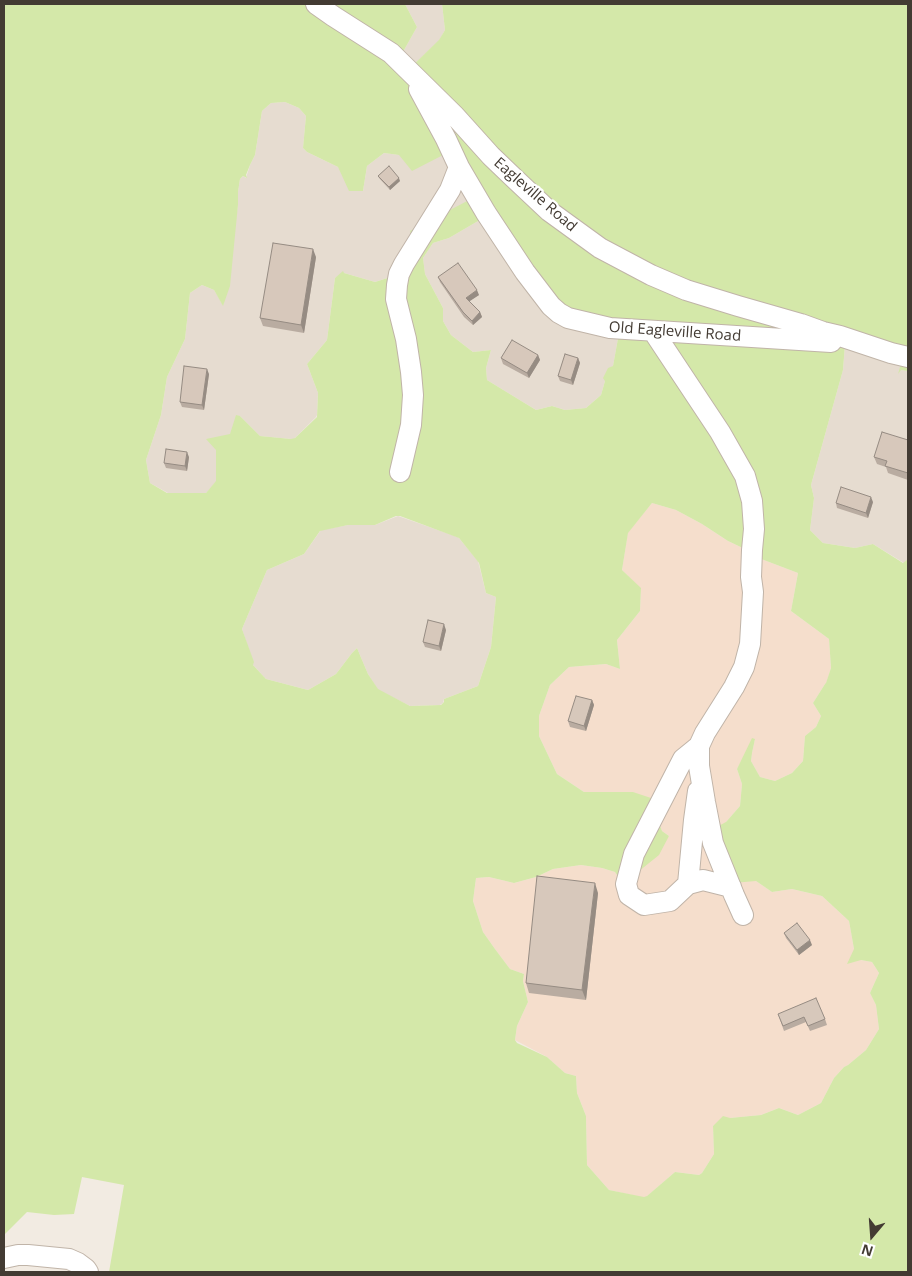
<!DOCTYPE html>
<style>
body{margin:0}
#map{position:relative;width:912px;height:1276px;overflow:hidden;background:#f2ebe2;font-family:"Open Sans",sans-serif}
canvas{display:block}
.frame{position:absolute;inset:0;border:5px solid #433b33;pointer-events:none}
.north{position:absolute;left:847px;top:1211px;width:50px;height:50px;-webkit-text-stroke:4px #fff;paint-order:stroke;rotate:198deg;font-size:14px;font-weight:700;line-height:20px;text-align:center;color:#433b33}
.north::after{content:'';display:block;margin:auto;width:18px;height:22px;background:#433b33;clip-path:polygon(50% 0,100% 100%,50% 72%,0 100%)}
</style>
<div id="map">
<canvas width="912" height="1276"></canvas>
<div class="frame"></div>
<div class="north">N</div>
</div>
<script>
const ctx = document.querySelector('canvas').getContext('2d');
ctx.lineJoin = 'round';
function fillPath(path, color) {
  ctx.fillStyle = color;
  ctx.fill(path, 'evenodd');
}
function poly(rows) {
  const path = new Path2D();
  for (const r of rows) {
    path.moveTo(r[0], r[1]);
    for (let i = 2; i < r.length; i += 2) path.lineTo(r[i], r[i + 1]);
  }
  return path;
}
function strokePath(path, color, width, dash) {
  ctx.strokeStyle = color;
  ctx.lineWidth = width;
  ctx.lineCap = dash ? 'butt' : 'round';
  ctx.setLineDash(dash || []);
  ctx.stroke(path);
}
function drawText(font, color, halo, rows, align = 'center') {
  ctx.font = font + ' "Open Sans",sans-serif';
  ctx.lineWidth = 4.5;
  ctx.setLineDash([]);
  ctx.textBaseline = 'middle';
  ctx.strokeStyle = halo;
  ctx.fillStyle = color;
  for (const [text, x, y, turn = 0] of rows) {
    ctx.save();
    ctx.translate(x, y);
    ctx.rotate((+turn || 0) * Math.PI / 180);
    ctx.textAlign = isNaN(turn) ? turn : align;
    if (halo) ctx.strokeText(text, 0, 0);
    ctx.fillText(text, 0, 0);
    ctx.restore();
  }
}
const residential = poly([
 [405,4,442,4,445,30,439,41,407,71,399,59,417,27],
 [285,102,299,108,306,116,303,148,307,152,338,167,363,191,367,166,384,153,399,155,447,153,471,199,416,254,403,273,375,282,344,273,335,278,327,340,307,364,318,393,317,415,316,417,294,439,291,439,260,436,240,416,230,435,216,450,216,482,206,493,168,493,150,483,146,460,161,415,167,377,185,339,190,293,202,285,214,290,223,305,238,205,238,192,240,179,243,176,246,178,250,165,255,155,262,111,271,103],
 [485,217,619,333,613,366,605,381,601,395,586,408,565,410,552,406,536,410,487,380,486,368,491,350,473,352,451,335,443,321,443,308,425,274,423,258,433,243,449,238],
 [845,344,902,359,901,370,908,371,908,559,904,563,873,544,855,548,823,543,810,530,814,498,811,485,843,370],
 [398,516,458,537,478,561,486,593,496,597,491,647,478,686,444,699,443,703,440,705,410,706,378,690,368,674,357,648,352,653,336,674,308,690,266,679,253,665,253,662,242,629,267,570,304,554,321,530,348,525,375,525]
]);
const commercial = poly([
 [652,503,676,510,702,524,728,541,747,550,756,557,798,573,791,611,829,639,831,668,826,684,825,684,813,703,821,716,816,727,805,736,803,761,792,773,775,781,760,777,751,761,752,753,755,739,737,769,742,784,740,806,726,822,756,881,772,892,792,889,822,896,849,921,854,949,861,960,872,962,879,973,870,993,876,1005,879,1029,866,1050,848,1065,844,1067,834,1078,821,1103,798,1115,779,1108,761,1115,730,1118,713,1126,714,1154,702,1173,699,1175,675,1172,645,1198,609,1190,587,1165,586,1116,577,1093,576,1076,565,1073,547,1057,515,1040,517,1026,528,1002,523,981,524,974,510,969,495,949,483,932,473,901,476,878,489,877,514,883,536,877,553,869,581,865,602,868,615,872,623,884,669,836,662,831,657,817,633,792,584,792,557,774,539,736,539,716,550,685,569,667,606,664,620,669,617,640,640,611,641,589,622,570,628,532]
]);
const green = poly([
 [4,4,405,4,417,27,399,59,407,71,439,40,445,30,442,4,908,4,908,371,901,370,898,374,902,360,845,344,843,370,811,485,814,498,810,530,823,543,855,548,873,544,903,563,908,559,908,1272,109,1272,124,1185,82,1177,74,1214,54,1215,27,1212,4,1235],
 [285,102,299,108,306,116,303,148,307,152,338,167,349,191,363,191,367,166,384,153,399,155,412,171,447,153,471,199,410,231,416,254,403,273,375,282,344,273,343,271,335,278,327,340,307,364,318,393,317,417,295,438,291,439,260,436,240,416,236,415,230,434,206,439,216,450,216,481,206,493,167,493,150,483,146,460,161,415,167,377,185,339,190,293,202,285,214,290,223,306,230,286,238,205,238,192,240,179,243,176,247,178,246,175,250,165,255,155,262,111,271,103],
 [485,217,554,312,619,333,613,366,608,368,603,378,605,381,601,395,586,408,565,410,552,406,536,410,487,380,486,368,491,350,473,352,451,335,443,321,443,308,425,274,423,258,433,243,449,238],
 [652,503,676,510,702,524,728,541,747,550,756,557,798,573,791,611,829,639,831,668,826,683,825,684,813,703,821,716,816,727,805,736,803,761,792,773,775,781,760,777,751,761,752,753,755,739,752,738,737,769,742,784,740,806,726,822,713,829,733,883,756,881,772,892,792,889,822,896,849,921,854,949,847,964,861,960,872,962,879,973,870,993,876,1005,879,1029,866,1050,848,1065,844,1067,834,1078,821,1103,798,1115,779,1108,761,1115,730,1118,723,1116,713,1126,714,1154,702,1173,699,1175,675,1172,647,1196,644,1197,609,1190,587,1165,586,1116,577,1093,576,1076,565,1073,547,1057,517,1043,515,1040,517,1026,528,1002,523,981,524,974,510,969,495,949,483,932,473,901,476,878,489,877,514,883,536,877,553,869,581,865,602,868,615,872,623,884,659,855,669,836,662,831,657,817,654,799,633,792,584,792,557,774,539,736,539,716,550,685,569,667,606,664,620,669,617,640,640,611,641,588,622,570,628,533],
 [396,516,400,516,459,538,479,563,486,593,496,597,491,647,478,686,444,699,444,702,441,705,410,706,378,689,368,674,357,648,352,653,336,674,308,690,266,679,253,665,254,662,242,629,267,570,304,554,320,531,348,525,375,525]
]);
const minor = poly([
 [316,4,333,16,391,53,455,116,491,156,515,179,549,211,600,248,651,275,686,290,738,306,801,324,823,332,840,336,891,353,908,357],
 [419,89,446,139,459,167,486,213,525,272,551,306,559,313,568,318,610,328,831,342],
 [653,331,720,432,745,476,752,501,754,529,752,550,751,577,753,592,750,644,744,667,734,687,705,733,699,746,699,766,705,802,713,843,734,895,743,915],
 [400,472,411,425,413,395,411,372,406,339,396,299,397,285,399,274,404,264,450,190,459,167],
 [699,746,683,759,634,854,626,884,629,895,644,905,670,901,688,884,703,880,731,887],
 [688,884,694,820,698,791],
 [4,1258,18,1255,28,1255,69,1259,78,1263,86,1269,88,1272]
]);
const wall = poly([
 [378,176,400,181,390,190,379,178],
 [316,257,304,333,263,326,260,318],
 [438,277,479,295,469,301,480,312,482,317,473,325,464,317,440,282],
 [538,355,540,360,529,378,503,364,501,358],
 [578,358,580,363,573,385,560,381,558,376],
 [209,374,204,410,182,407,180,402],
 [908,440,908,480,888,473,886,467,877,464,874,457],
 [189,457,187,471,166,468,164,463],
 [873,502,868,518,837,508,836,503],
 [446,630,441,651,425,647,423,642],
 [592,700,594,705,586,731,570,727,568,721],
 [598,893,586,1000,529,993,526,983],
 [784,933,812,945,799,955,786,938],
 [778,1014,825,1019,827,1025,810,1031,806,1022,784,1031]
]);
const shadedWall = poly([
 [399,178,400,181,390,190,389,187],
 [313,249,316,257,304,333,301,325],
 [477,290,479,295,467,303,466,298],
 [480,312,482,317,473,325,472,321],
 [538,355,540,360,529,378,527,373],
 [578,358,580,363,573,385,571,380],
 [207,369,209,374,204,410,202,405],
 [187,452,189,457,187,471,185,466],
 [871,497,873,502,868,518,866,513],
 [444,624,446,630,441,651,439,646],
 [592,700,594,705,586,731,584,726],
 [595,883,598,893,586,1000,582,990],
 [810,940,812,945,799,955,797,950]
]);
const building = poly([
 [389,166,399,178,389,187,378,176,389,166],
 [273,243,313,249,301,325,260,318,273,243],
 [458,263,477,290,466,298,480,312,472,321,463,312,438,277,458,263],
 [512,340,538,355,527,373,501,358,512,340],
 [565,354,578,358,571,380,558,376,565,354],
 [184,366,207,369,202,405,180,402,184,366],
 [882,432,908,440,908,473,885,466,887,461,874,457,882,432],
 [166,449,187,452,185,466,164,463,166,449],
 [841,487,871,497,866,513,836,503,841,487],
 [428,620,444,624,439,646,423,642,428,620],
 [576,696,592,700,584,726,568,721,576,696],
 [537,876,595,883,582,990,526,983,537,876],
 [797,923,810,940,797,950,784,933,797,923],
 [816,998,825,1019,808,1026,804,1017,783,1026,778,1014,816,998]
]);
const streetNames = [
 ["Eagleville Road",535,195,41],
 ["Old Eagleville Road",675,332,4]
];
fillPath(residential, '#e6dcd0');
fillPath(commercial, '#f5decc');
fillPath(green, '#d4e8a9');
strokePath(minor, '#c0b4a8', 22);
strokePath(minor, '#fff', 20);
fillPath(wall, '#b9aca1');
fillPath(shadedWall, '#968c83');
fillPath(building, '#d7c8bb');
strokePath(building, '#968c83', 1);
drawText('15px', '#433b33', '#fff', streetNames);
</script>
